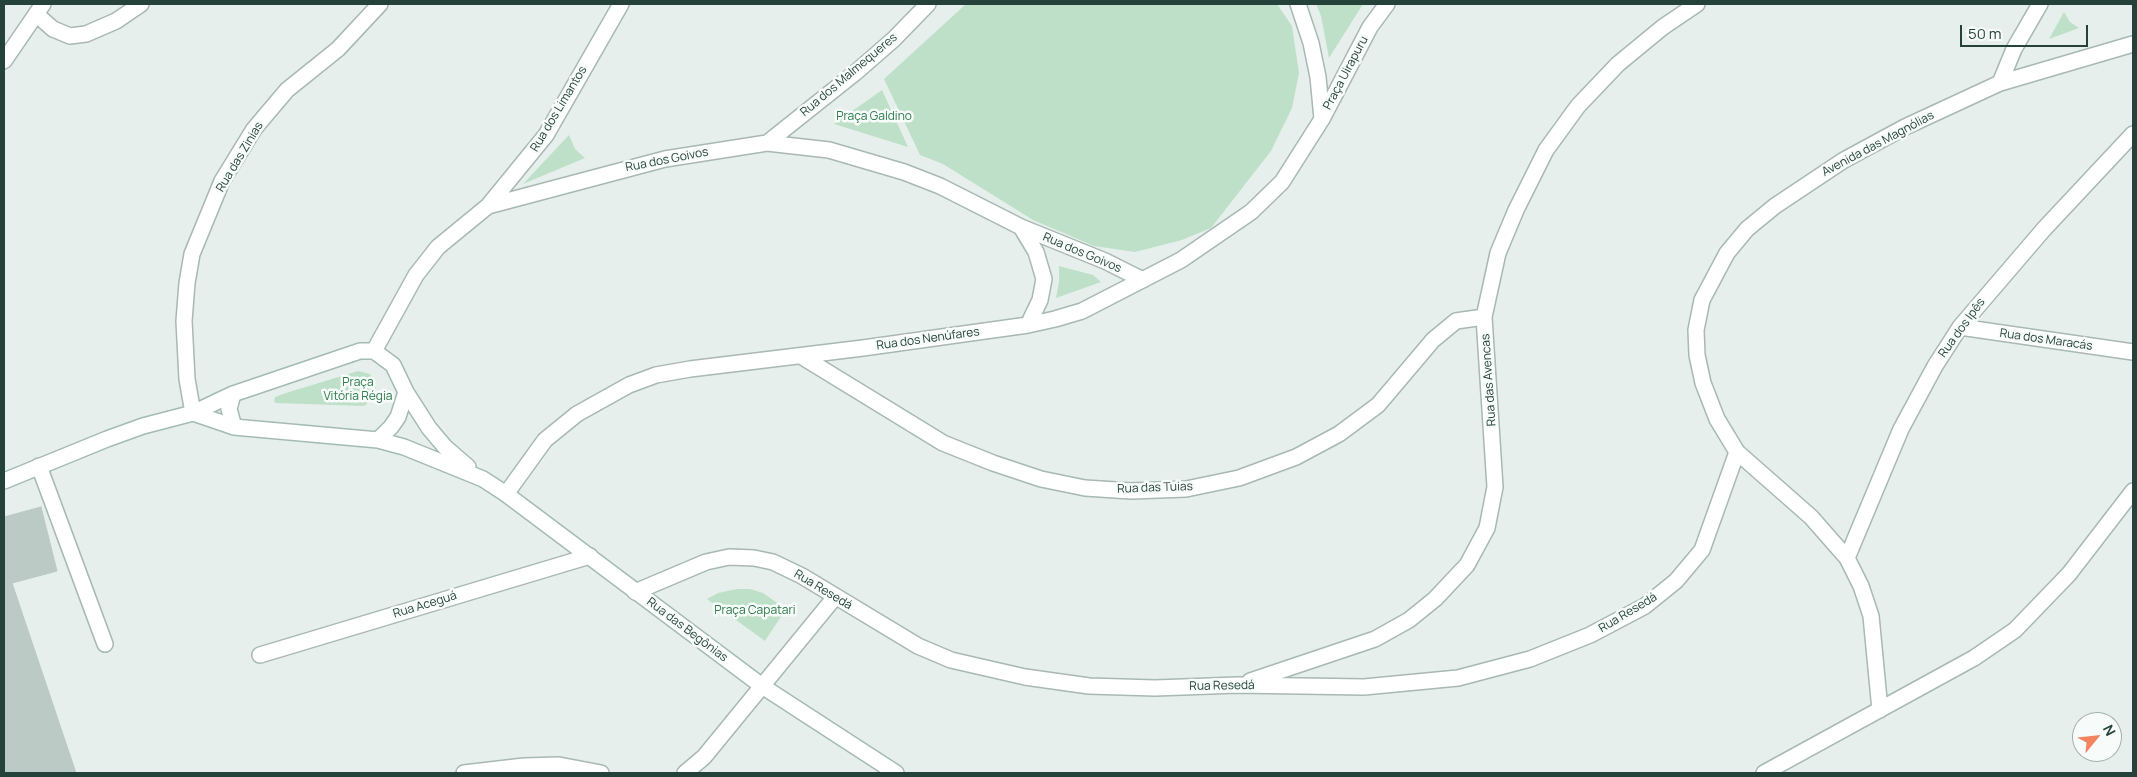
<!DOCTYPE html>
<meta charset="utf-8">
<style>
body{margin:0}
#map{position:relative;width:2137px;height:777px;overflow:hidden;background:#e6efeb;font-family:Manrope,sans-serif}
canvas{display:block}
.frame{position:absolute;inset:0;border:5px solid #24423a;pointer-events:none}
.north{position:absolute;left:2072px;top:712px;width:50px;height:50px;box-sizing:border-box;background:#f7fbf9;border:1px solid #a3b1ad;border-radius:50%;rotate:62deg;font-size:14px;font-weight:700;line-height:20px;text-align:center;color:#24423a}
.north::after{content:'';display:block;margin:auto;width:18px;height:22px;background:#f4845f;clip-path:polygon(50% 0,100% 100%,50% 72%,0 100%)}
.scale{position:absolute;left:1960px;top:25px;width:128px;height:22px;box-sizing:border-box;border:2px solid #24423a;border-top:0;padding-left:6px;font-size:15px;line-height:18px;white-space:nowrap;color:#24423a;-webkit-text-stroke:4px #f7fbf9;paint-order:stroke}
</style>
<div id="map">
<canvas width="2137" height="777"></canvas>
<div class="frame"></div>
<div class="north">N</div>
<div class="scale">50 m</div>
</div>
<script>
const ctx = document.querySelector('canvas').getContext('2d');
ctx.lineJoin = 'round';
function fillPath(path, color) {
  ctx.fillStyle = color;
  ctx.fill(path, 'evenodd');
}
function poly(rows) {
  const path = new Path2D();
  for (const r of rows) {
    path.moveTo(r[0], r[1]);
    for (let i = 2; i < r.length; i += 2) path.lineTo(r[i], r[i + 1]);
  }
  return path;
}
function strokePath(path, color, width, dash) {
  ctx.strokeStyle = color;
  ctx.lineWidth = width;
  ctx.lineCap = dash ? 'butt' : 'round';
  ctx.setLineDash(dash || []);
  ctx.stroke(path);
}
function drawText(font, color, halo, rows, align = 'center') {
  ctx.font = font + ' Manrope,sans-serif';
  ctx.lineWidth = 5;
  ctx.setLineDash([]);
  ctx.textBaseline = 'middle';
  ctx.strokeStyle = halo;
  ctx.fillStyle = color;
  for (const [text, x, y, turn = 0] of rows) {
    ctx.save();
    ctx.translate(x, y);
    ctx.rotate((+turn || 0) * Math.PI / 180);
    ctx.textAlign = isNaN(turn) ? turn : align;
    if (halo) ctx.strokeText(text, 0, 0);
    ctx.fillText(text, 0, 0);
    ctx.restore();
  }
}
const green = poly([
 [966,4,1277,4,1292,26,1299,73,1292,108,1271,151,1211,228,1182,240,1135,252,1094,246,1033,220,943,164,920,155,884,79],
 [1316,4,1363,4,1329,58,1321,16],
 [2064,12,2070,22,2079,28,2049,39],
 [882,90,908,147,834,124],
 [569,135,575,149,585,158,523,184],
 [1059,266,1093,275,1101,282,1056,298,1059,282],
 [358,371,370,374,376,387,375,397,364,406,276,403,274,401,275,397,286,393],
 [737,589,750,589,763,593,786,609,765,641,707,599,718,593]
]);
const building = poly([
 [41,507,57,571,12,583,76,773,4,773,4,517,41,507]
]);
const minor = poly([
 [1298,4,1311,43,1318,77,1322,119],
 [36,14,53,29,70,36,86,34,116,21,141,4],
 [4,61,43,4],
 [2000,83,2014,49,2040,4],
 [767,143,855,73,894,39,928,4],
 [488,206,546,135,621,4],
 [1021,227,1036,252,1044,279,1040,300,1028,325],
 [1960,327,2133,352],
 [374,351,416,275,438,247,488,206,665,159,767,143,829,150,904,172,940,186,1021,227,1105,261,1143,280],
 [801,356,943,443,993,463,1041,479,1085,488,1131,491,1186,489,1239,478,1296,457,1339,434,1378,405,1433,340,1456,321,1484,317],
 [193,413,187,379,184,321,187,283,192,254,222,181,254,129,287,90,338,49,380,4],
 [39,466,105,644],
 [506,494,545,440,577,414,629,385,656,375,690,369,863,348,1028,325,1055,319,1082,311,1181,260,1251,212,1282,182,1322,119,1370,27,1387,4],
 [1847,558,1901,429,1935,366,1960,327,2044,229,2133,134],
 [635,592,706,562,729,557,754,558,773,562,802,576,918,646,951,660,1025,677,1089,686,1155,688,1238,685,1364,687,1458,678,1530,659,1590,635,1645,606,1676,581,1702,550,1737,452],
 [260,655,590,556],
 [1250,681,1375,639,1409,620,1435,599,1467,565,1487,528,1495,487,1484,317,1498,253,1516,210,1546,150,1578,106,1618,64,1663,27,1697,4],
 [1880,710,1871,616,1861,586,1847,558,1811,517,1737,452,1717,419,1703,383,1697,355,1696,330,1702,300,1727,253,1747,229,1775,206,1844,160,1905,127,2000,83,2133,44],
 [464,773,524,766,559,765,601,773],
 [685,773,704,757,835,597],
 [1764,773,1974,658,2015,630,2069,574,2133,491]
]);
const secondary = poly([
 [233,394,229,409,234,427],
 [193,413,234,427,378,440,404,447,483,479,506,494,762,686,896,773],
 [378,440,391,427,398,417,406,392],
 [4,481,107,439,143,426,193,413,233,394,360,351,374,351,393,365,406,392,429,428,445,447,468,467]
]);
const streetNames = [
 ["Praça Uirapuru",1346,73,-62],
 ["Rua dos Malmequeres",849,75,-40],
 ["Rua dos Limantos",559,109,-59],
 ["Avenida das Magnólias",1878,144,-28],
 ["Rua das Zinias",240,157,-59],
 ["Rua dos Goivos",667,160,-11],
 ["Rua dos Goivos",1082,253,23],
 ["Rua dos Ipês",1962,328,-54],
 ["Rua dos Nenúfares",928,339,-8],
 ["Rua dos Maracás",2046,340,8],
 ["Rua das Avencas",1489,380,-94],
 ["Rua das Tuias",1155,488,-2],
 ["Rua Resedá",823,590,31],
 ["Rua Aceguá",425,605,-17],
 ["Rua Resedá",1628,613,-31],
 ["Rua das Begônias",687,630,37],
 ["Rua Resedá",1222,686,-1]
];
const parkNames = [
 ["Praça Galdino",874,117],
 ["Praça",358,383],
 ["Vitória Régia",358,397],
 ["Praça Capatari",755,611]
];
fillPath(green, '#bfe0c8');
fillPath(building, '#bbcac4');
strokePath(building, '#b8c9c2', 1);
strokePath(minor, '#a8b8b2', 18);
strokePath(secondary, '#a4bbb3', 18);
strokePath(minor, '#fff', 15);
strokePath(secondary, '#fff', 15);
drawText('12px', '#24423a', '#f7fbf9', streetNames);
drawText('12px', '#2d7a4b', '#f7fbf9', parkNames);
</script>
